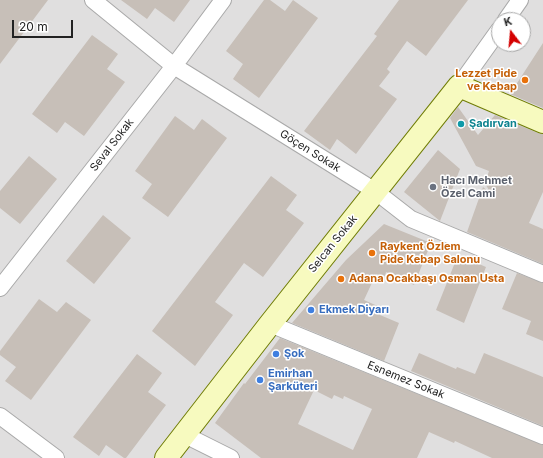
<!DOCTYPE html>
<meta charset="utf-8">
<style>
body{margin:0}
#map{position:relative;width:543px;height:458px;overflow:hidden;background:#f2efe9;font-family:Inter,sans-serif}
canvas{display:block}
.north{position:absolute;left:491px;top:12px;width:40px;height:40px;box-sizing:border-box;background:#fff;border:1px solid #a7a7a7;border-radius:50%;rotate:344deg;font-size:11px;font-weight:700;line-height:16px;text-align:center;color:#222}
.north::after{content:'';display:block;margin:auto;width:14px;height:18px;background:#d40000;clip-path:polygon(50% 0,100% 100%,50% 72%,0 100%)}
.scale{position:absolute;left:12px;top:20px;width:61px;height:18px;box-sizing:border-box;border:2px solid #222;border-top:0;padding-left:5px;font-size:12px;line-height:14px;white-space:nowrap;color:#222;-webkit-text-stroke:3px #fff;paint-order:stroke}
</style>
<div id="map">
<canvas width="543" height="458"></canvas>
<div class="north">K</div>
<div class="scale">20 m</div>
</div>
<script>
const ctx = document.querySelector('canvas').getContext('2d');
ctx.lineJoin = 'round';
function fillPath(path, color) {
  ctx.fillStyle = color;
  ctx.fill(path, 'evenodd');
}
function poly(rows) {
  const path = new Path2D();
  for (const r of rows) {
    path.moveTo(r[0], r[1]);
    for (let i = 2; i < r.length; i += 2) path.lineTo(r[i], r[i + 1]);
  }
  return path;
}
function strokePath(path, color, width, dash) {
  ctx.strokeStyle = color;
  ctx.lineWidth = width;
  ctx.lineCap = dash ? 'butt' : 'round';
  ctx.setLineDash(dash || []);
  ctx.stroke(path);
}
function drawText(font, color, halo, rows, align = 'center') {
  ctx.font = font + ' Inter,sans-serif';
  ctx.lineWidth = 3;
  ctx.setLineDash([]);
  ctx.textBaseline = 'middle';
  ctx.strokeStyle = halo;
  ctx.fillStyle = color;
  for (const [text, x, y, turn = 0] of rows) {
    ctx.save();
    ctx.translate(x, y);
    ctx.rotate((+turn || 0) * Math.PI / 180);
    ctx.textAlign = isNaN(turn) ? turn : align;
    if (halo) ctx.strokeText(text, 0, 0);
    ctx.fillText(text, 0, 0);
    ctx.restore();
  }
}
const residential = poly([
 [0,0,543,0,543,458,0,458],
 [499,20,523,20,523,44,499,44]
]);
const building = poly([
 [0,0,48,0,0,64],
 [121,0,190,0,174,22,155,8,147,19],
 [264,0,270,0,285,11,293,0,318,18,259,98,233,79,243,64,226,51],
 [399,0,468,0,426,56,407,41,387,69,390,72,379,86,397,99,356,154,337,139,330,150,304,131,377,36,374,34],
 [92,35,118,54,107,69,125,82,84,136,65,122,57,133,32,114],
 [543,43,543,108,510,94],
 [458,107,478,135,495,115,538,133,543,134,543,192,529,223,543,229,543,264,467,232,483,187,491,194,485,183,489,171,476,166,450,118],
 [175,116,194,130,202,119,227,138,168,217,142,198,152,184,135,171],
 [438,150,460,169,440,221,404,192],
 [29,156,57,179,20,224,0,208,0,191],
 [271,176,297,195,286,210,304,223,263,277,244,263,215,302,233,315,195,366,152,331],
 [103,215,131,238,94,284,66,261],
 [384,224,431,243,414,285,386,272,385,276,376,274,364,300,382,308,380,315,399,323,384,361,292,323,346,260],
 [458,255,486,267,464,323,436,310],
 [517,273,543,283,543,341,526,334,531,321,502,309],
 [39,299,57,312,66,302,91,320,31,400,5,381,16,367,0,355,0,351],
 [280,338,543,445,543,458,492,458,455,441,454,443,429,432,417,458,261,458,215,423,244,383,245,384],
 [314,390,332,399,334,395,343,399,344,396,372,409,353,450,298,424],
 [419,353,456,369,457,367,475,374,484,353,543,377,543,426,411,371],
 [137,354,162,373,148,392,166,405,126,458,124,458,106,445,99,456,73,437]
]);
const street = poly([
 [93,0,174,66,375,191,411,219,543,274],
 [506,20,520,0],
 [459,86,499,30],
 [0,288,174,66,223,0],
 [270,324,543,436],
 [0,416,56,458],
 [183,434,231,458]
]);
const secondary = poly([
 [166,458,270,324,459,86,543,122]
]);
const markers = [
 [525,80,4,"#e8710a"],
 [461,124,4,"#0f9aa8"],
 [433,187,4,"#6b7280"],
 [372,253,4,"#e8710a"],
 [341,279,4,"#e8710a"],
 [311,310,4,"#3f7fe0"],
 [276,354,4,"#3f7fe0"],
 [260,380,4,"#3f7fe0"]
];
const foodNames = [
 ["Lezzet Pide",517,74,"right"],
 ["ve Kebap",517,87,"right"],
 ["Raykent Özlem",380,247],
 ["Pide Kebap Salonu",380,260],
 ["Adana Ocakbaşı Osman Usta",349,279]
];
const cultureNames = [
 ["Şadırvan",469,124]
];
const streetNames = [
 ["Seval Sokak",112,145,-52],
 ["Göçen Sokak",310,151,32],
 ["Selcan Sokak",333,244,-51],
 ["Esnemez Sokak",406,380,22]
];
const worshipNames = [
 ["Hacı Mehmet",441,181],
 ["Özel Cami",441,194]
];
const shopNames = [
 ["Ekmek Diyarı",319,310],
 ["Şok",284,354],
 ["Emirhan",268,374],
 ["Şarküteri",268,387]
];
fillPath(residential, '#e0dfdf');
fillPath(building, '#c7bfb8');
strokePath(street, '#a9a9a9', 18);
strokePath(secondary, '#707d05', 24);
strokePath(street, '#fff', 16);
strokePath(secondary, '#f7fabf', 22);
for (const [x, y, r, color] of markers) {
  const dot = new Path2D();
  dot.arc(x, y, r, 0, 2 * Math.PI);
  ctx.fillStyle = color;
  ctx.fill(dot);
  strokePath(dot, '#fff', 1.5);
}
drawText('bold 11px', '#c56008', '#fff', foodNames, 'left');
drawText('bold 11px', '#0d838f', '#fff', cultureNames, 'left');
drawText('11px', '#222', '#fff', streetNames);
drawText('bold 11px', '#5b616d', '#fff', worshipNames, 'left');
drawText('bold 11px', '#366cbe', '#fff', shopNames, 'left');
</script>
